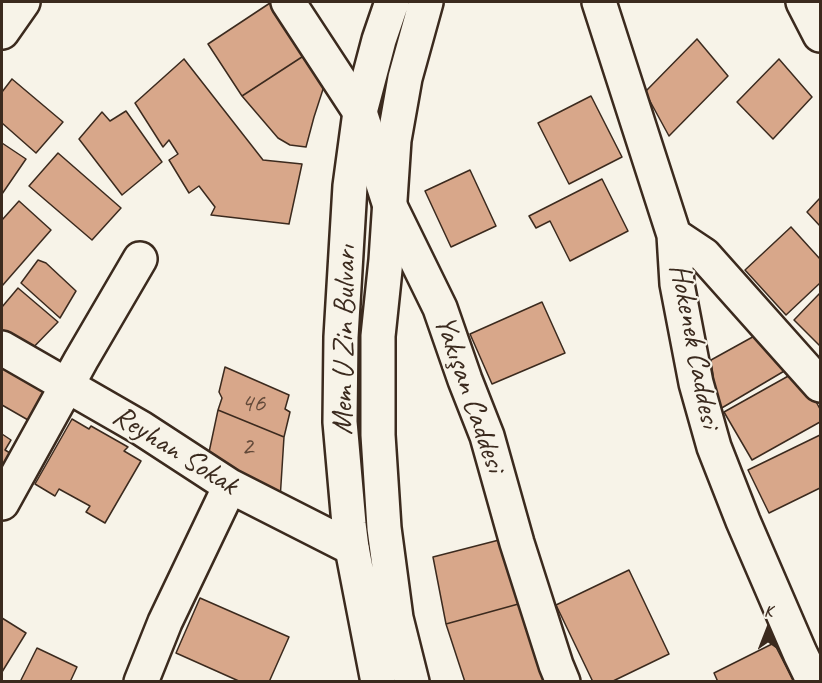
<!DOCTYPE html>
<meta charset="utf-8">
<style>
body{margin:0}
#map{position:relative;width:822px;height:683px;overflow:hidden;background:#f7f3e8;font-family:Caveat,sans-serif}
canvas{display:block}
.frame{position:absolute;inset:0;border:3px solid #3b2a1e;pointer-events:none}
.north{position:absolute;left:738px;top:599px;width:60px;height:60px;-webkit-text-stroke:4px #f7f3e8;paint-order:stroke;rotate:0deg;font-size:16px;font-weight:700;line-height:24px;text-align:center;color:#3b2a1e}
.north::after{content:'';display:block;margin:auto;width:21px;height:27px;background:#3b2a1e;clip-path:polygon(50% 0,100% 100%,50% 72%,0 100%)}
</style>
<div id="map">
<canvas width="822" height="683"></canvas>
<div class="frame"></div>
<div class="north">K</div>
</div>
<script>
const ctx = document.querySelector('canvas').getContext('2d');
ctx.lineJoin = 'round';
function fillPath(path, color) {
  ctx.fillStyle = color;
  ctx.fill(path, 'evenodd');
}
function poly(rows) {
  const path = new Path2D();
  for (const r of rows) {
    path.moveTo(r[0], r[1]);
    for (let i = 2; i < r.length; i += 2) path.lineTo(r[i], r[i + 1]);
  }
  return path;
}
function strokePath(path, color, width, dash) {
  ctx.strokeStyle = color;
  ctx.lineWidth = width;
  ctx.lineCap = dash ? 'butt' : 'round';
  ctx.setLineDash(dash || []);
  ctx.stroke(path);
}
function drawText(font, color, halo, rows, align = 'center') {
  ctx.font = font + ' Caveat,sans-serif';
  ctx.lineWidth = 4.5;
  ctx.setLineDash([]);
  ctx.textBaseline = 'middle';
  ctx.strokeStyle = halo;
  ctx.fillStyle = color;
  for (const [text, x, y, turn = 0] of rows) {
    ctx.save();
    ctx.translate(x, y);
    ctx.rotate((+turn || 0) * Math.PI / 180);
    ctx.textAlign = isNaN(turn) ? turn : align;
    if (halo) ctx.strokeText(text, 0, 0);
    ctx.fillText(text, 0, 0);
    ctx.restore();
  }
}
const building = poly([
 [270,3,305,55,242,96,208,44,270,3],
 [697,39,728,76,669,136,645,92,697,39],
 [305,55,326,80,314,117,306,147,290,145,278,138,242,96,305,55],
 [184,59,263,160,302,164,289,224,211,215,215,207,199,186,189,193,169,160,178,154,169,140,163,147,135,103,184,59],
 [779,59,812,97,773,139,737,102,779,59],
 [12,79,63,122,36,153,2,123,2,92,12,79],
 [591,96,622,157,569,184,538,123,591,96],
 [126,111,162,162,122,195,79,139,102,112,110,121,126,111],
 [2,143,26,159,2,194,2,143],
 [58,153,121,208,92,240,29,186,58,153],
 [470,170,496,226,451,247,425,191,470,170],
 [602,179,628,231,570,261,550,221,536,228,529,216,602,179],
 [820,198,820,226,807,212,820,198],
 [19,201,51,230,2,286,2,220,19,201],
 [791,227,820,259,820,283,786,315,745,270,791,227],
 [38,260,46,263,76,291,60,318,21,283,38,260],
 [18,288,58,322,25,356,2,337,2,307,18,288],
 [820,293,820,346,794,320,820,293],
 [542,302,565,353,492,384,470,334,542,302],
 [758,334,786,370,720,409,715,391,711,360,758,334],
 [2,367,51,395,35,424,2,405,2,367],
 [225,367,289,395,285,409,290,412,284,437,218,410,222,398,219,392,225,367],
 [799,370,820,409,820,422,752,460,724,412,799,370],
 [218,410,284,437,280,500,208,457,218,410],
 [72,419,89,429,91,426,128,447,124,451,141,461,105,523,86,512,90,506,59,489,55,496,35,484,72,419],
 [2,434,11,440,5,450,10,453,2,467,2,434],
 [820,435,820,488,769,513,748,470,820,435],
 [499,540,522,603,446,624,433,557,499,540],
 [629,570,669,654,611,682,593,682,556,605,629,570],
 [200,598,289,637,269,682,241,682,176,653,200,598],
 [522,603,549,682,465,682,446,624,522,603],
 [2,618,26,633,2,672,2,618],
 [774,643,794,682,718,682,714,673,774,643],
 [37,648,77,667,70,682,20,682,37,648]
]);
const minor = poly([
 [288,2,360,112,390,206,440,308,465,380,487,436,517,543,556,665,563,682],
 [599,2,674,235,677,284,696,383,714,447,743,521,800,653,814,682],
 [803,2,820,35],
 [2,32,23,2],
 [674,235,704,255,820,385],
 [2,348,141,428,230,486,352,548],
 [2,503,81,360,140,259],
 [141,682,165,622,230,486]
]);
const major = poly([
 [378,682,352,548,349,524,340,422,341,337,350,186,360,112,379,40,392,2],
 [412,682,396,618,384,528,378,435,378,336,386,260,394,140,405,78,426,2]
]);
const numberNames = [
 ["46",253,404],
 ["2",247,447]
];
const streetNames = [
 ["Mem U Zin Bulvarı",345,340,-89],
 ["Hokenek Caddesi",694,346,79],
 ["Yakışan Caddesi",469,394,71],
 ["Reyhan Sokak",175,451,32]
];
fillPath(building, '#d8a78a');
strokePath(building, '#3b2a1e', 1.5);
strokePath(minor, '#3b2a1e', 38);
strokePath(major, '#3b2a1e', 38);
strokePath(minor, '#f7f3e8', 33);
strokePath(major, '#f7f3e8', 33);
drawText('27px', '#624939', null, numberNames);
drawText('30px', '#3b2a1e', '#f7f3e8', streetNames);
</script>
